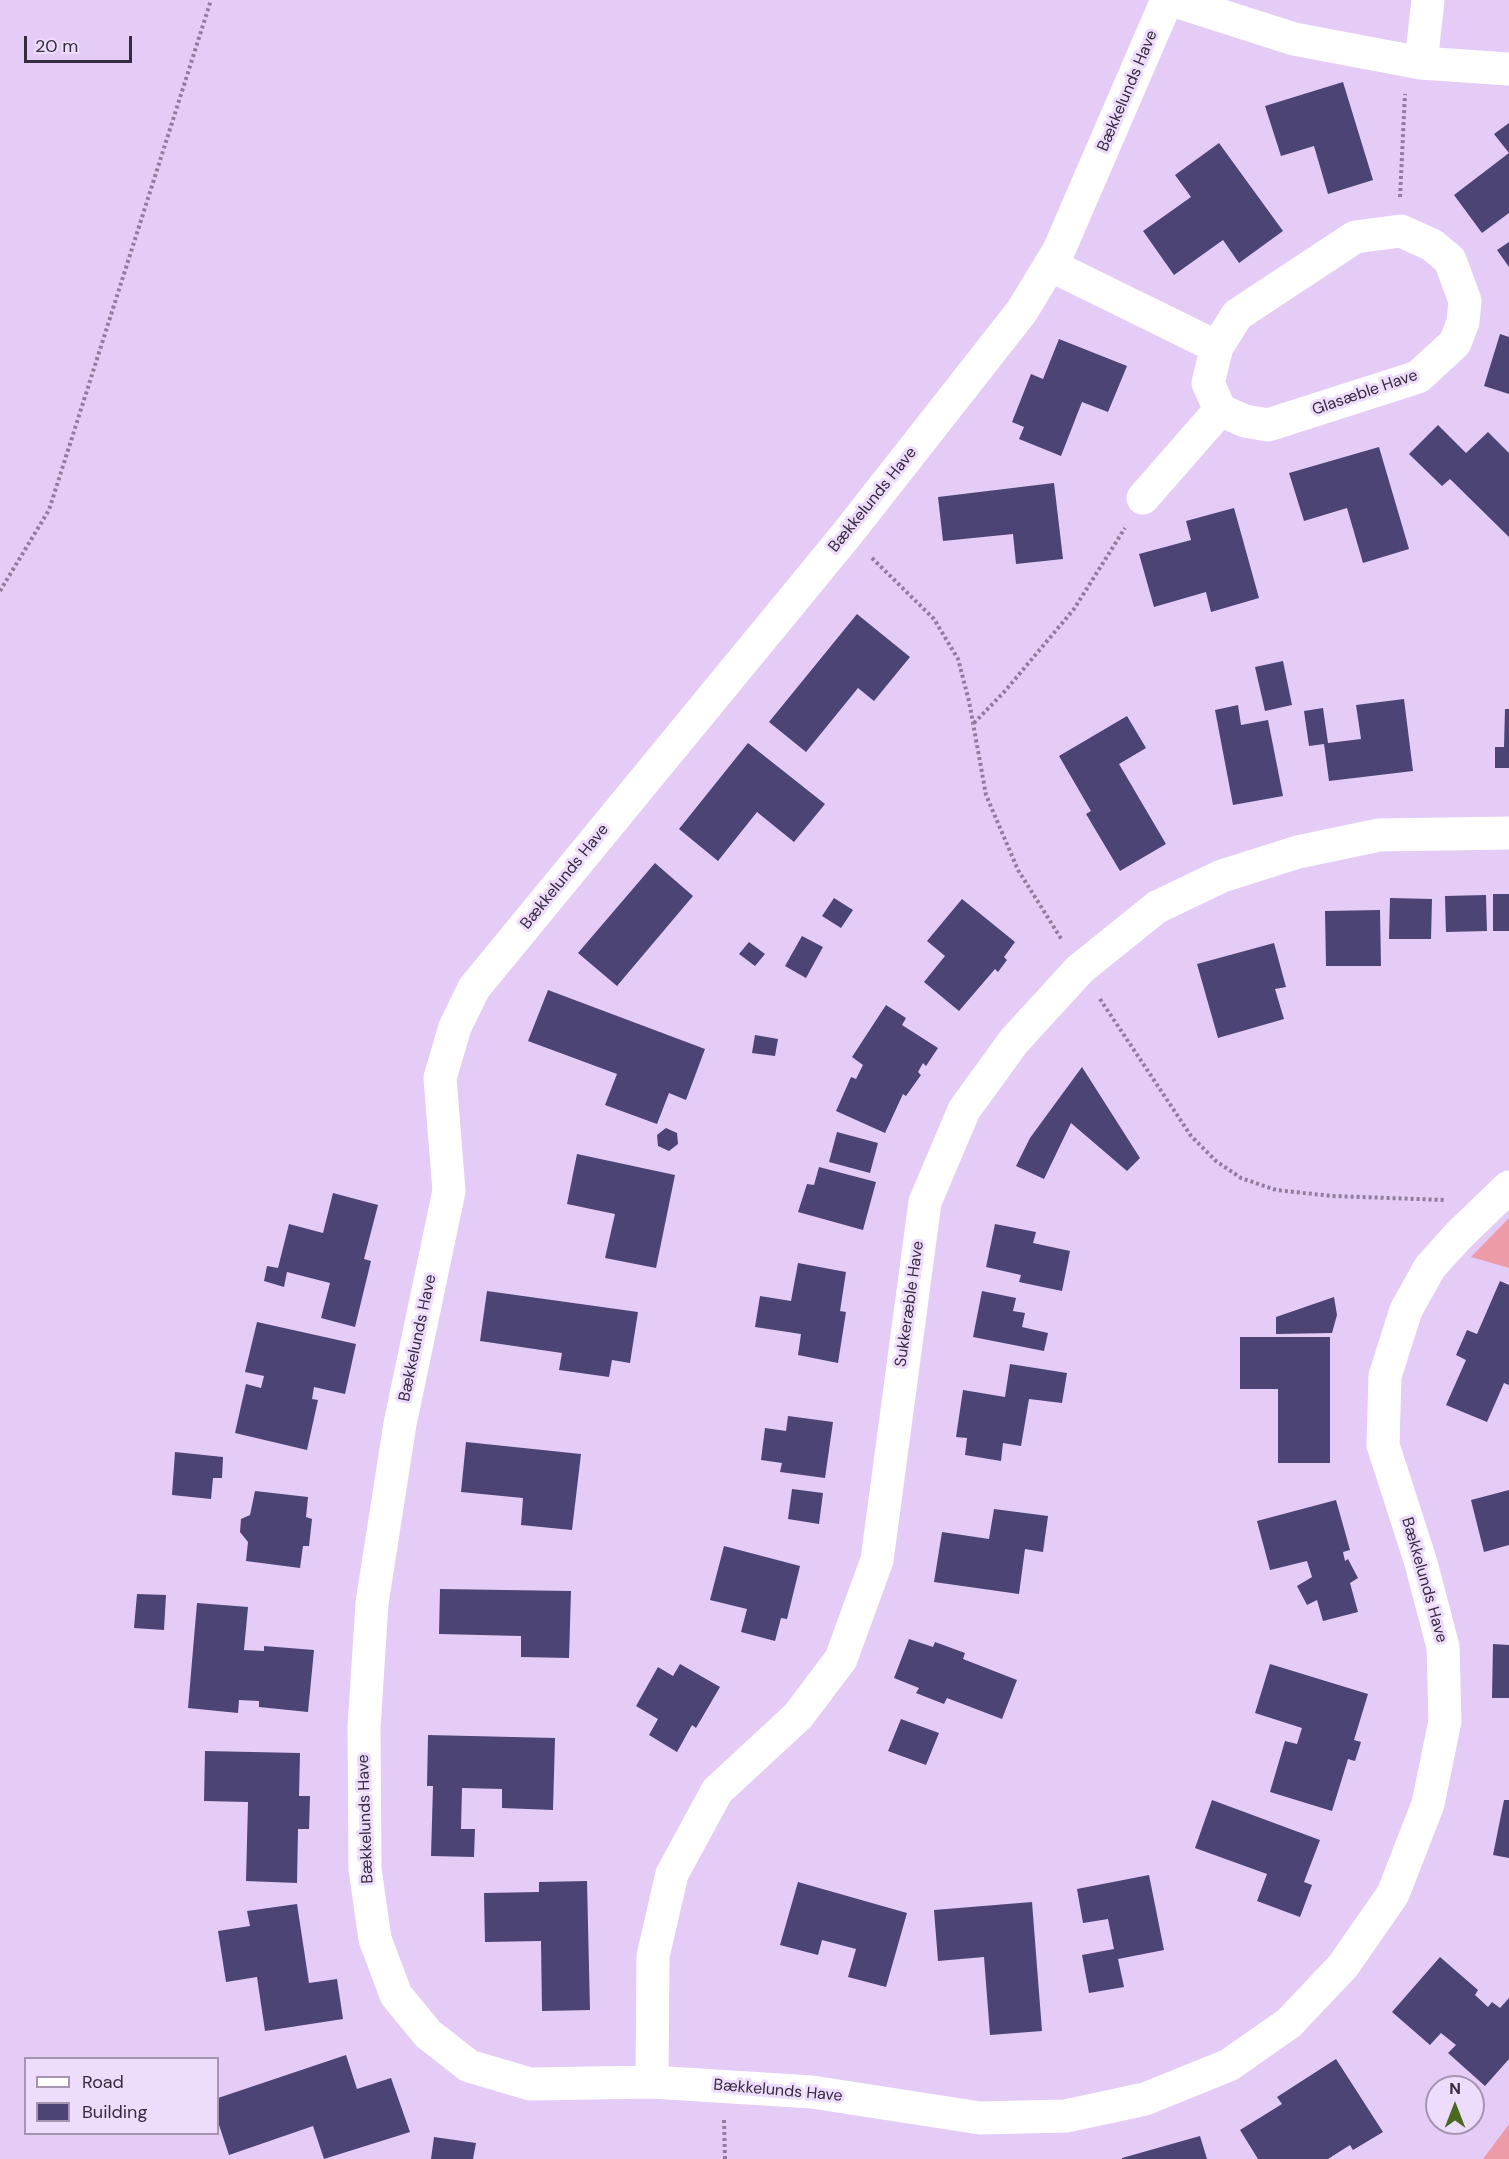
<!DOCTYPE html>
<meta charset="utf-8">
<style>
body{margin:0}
#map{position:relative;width:1509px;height:2159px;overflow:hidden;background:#e4ccf7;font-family:"DM Sans",sans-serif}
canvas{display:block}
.legend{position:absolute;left:24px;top:2057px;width:195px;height:78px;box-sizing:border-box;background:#eedcfd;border:2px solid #a595b1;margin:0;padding:8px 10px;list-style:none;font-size:18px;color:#372b40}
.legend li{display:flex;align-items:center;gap:12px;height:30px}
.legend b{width:30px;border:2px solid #a595b1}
.north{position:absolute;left:1425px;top:2075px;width:60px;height:60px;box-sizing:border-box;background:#eedcfd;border:2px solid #a595b1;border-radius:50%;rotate:0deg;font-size:16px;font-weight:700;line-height:24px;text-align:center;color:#372b40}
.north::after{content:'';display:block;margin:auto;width:21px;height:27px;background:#49691f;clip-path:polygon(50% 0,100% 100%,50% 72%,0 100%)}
.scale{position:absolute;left:24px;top:36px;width:108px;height:27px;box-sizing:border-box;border:3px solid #372b40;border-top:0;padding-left:8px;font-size:18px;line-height:21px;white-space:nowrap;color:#372b40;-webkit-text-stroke:4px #eedcfd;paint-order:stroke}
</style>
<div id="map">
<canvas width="1509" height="2159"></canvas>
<ul class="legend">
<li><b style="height:8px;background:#fff"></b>Road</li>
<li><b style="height:16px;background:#4c4475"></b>Building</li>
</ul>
<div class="north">N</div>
<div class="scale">20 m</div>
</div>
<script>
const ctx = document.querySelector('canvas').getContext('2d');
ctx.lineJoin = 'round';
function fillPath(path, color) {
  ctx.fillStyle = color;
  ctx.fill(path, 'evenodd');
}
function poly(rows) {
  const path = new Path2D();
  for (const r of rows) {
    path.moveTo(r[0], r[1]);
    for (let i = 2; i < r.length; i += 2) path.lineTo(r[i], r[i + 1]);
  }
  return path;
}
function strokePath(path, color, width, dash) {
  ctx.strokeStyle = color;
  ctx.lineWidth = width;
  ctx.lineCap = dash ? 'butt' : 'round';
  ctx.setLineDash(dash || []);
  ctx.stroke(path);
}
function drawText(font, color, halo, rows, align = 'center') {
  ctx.font = font + ' "DM Sans",sans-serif';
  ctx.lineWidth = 6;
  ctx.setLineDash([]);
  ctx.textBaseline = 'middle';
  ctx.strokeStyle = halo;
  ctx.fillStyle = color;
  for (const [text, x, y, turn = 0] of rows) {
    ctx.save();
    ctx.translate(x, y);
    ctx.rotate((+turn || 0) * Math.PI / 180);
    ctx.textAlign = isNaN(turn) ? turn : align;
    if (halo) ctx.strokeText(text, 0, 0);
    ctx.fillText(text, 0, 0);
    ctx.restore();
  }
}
const green = poly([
 [1509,1218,1509,1268,1471,1257],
 [1509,2124,1509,2159,1483,2159]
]);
const building = poly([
 [1343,82,1373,180,1328,194,1314,146,1281,156,1265,106],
 [1509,123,1509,213,1482,233,1454,195,1509,153,1494,134],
 [1219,143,1283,231,1239,263,1223,240,1174,275,1143,231,1191,197,1175,175],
 [1509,242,1509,267,1497,250],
 [1500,334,1509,337,1509,394,1484,386],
 [1059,339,1127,366,1108,412,1082,402,1061,456,1019,439,1024,427,1012,422,1031,374,1043,379],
 [1438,425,1466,453,1488,432,1509,453,1509,537,1450,479,1442,486,1409,454],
 [1379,447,1409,549,1363,563,1347,508,1304,521,1289,473],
 [1054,483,1063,559,1016,564,1013,534,943,541,938,497],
 [1234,508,1259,598,1211,612,1206,592,1154,607,1139,554,1191,540,1186,521],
 [857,614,910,657,874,701,858,688,806,752,769,722],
 [1283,661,1292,705,1265,711,1255,667],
 [1404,699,1413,771,1329,781,1324,744,1309,746,1304,711,1323,708,1328,743,1361,739,1356,705],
 [1238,705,1241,725,1268,720,1283,796,1233,805,1215,710],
 [1505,709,1509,709,1509,768,1495,768,1495,747,1504,747],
 [1127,716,1146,748,1119,764,1166,844,1120,871,1086,814,1091,811,1059,756],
 [748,743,825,804,794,842,757,812,718,861,679,829],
 [655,863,693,896,617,986,578,953],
 [1493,894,1509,894,1509,931,1493,931],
 [1486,895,1487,931,1446,932,1445,896],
 [834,898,853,910,841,928,822,916],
 [1390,898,1432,899,1431,939,1389,939],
 [962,899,1015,942,1004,957,1007,960,998,972,995,969,959,1011,924,982,945,956,927,941],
 [1380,910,1381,966,1326,966,1325,911],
 [802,936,823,947,806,978,785,966],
 [749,942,765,954,755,966,739,954],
 [1274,943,1286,987,1275,989,1284,1019,1218,1038,1197,964],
 [548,990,705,1049,686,1100,669,1093,657,1124,605,1105,617,1074,528,1041],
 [886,1005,906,1018,902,1025,938,1048,926,1066,923,1063,918,1072,921,1075,906,1096,903,1094,885,1133,836,1111,851,1077,856,1079,863,1065,852,1057],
 [755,1035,778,1039,775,1056,752,1053],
 [1082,1067,1140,1158,1127,1171,1071,1123,1044,1179,1016,1166,1030,1138],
 [666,1128,677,1133,678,1144,669,1151,658,1146,657,1135],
 [837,1132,878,1143,870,1173,829,1162],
 [577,1154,675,1175,656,1268,605,1258,615,1214,567,1204],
 [819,1167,876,1182,863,1230,798,1212,807,1184,814,1185],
 [333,1193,378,1205,364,1259,371,1261,355,1327,321,1318,330,1283,287,1272,284,1287,264,1281,267,1266,278,1268,289,1224,323,1233],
 [995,1224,1036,1232,1033,1243,1070,1251,1062,1291,1019,1282,1021,1275,986,1267],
 [798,1263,846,1272,840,1311,846,1312,838,1363,798,1355,801,1334,755,1327,760,1296,791,1301],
 [1500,1281,1509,1285,1509,1385,1504,1383,1487,1422,1446,1405,1466,1360,1456,1355,1467,1330,1477,1334],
 [487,1291,638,1312,630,1363,612,1360,609,1377,559,1370,562,1353,480,1341],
 [982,1291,1016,1298,1013,1311,1025,1313,1022,1327,1048,1333,1044,1351,973,1337],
 [1334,1297,1337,1315,1332,1333,1276,1334,1276,1317],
 [257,1322,356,1344,345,1394,314,1387,312,1399,318,1400,307,1450,235,1433,246,1384,261,1388,264,1376,245,1372],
 [1240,1337,1330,1337,1330,1463,1278,1463,1278,1389,1240,1389],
 [1010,1364,1067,1373,1062,1403,1029,1399,1021,1446,1003,1443,1001,1461,965,1455,967,1438,956,1437,963,1390,1005,1397],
 [788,1416,833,1422,825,1478,780,1472,782,1463,761,1460,765,1428,786,1431],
 [466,1442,581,1454,572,1530,521,1525,523,1498,461,1492],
 [175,1452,223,1457,222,1478,213,1478,211,1499,172,1495],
 [792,1489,823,1493,819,1524,788,1519],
 [1509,1490,1509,1545,1484,1552,1471,1500],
 [255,1491,308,1497,306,1517,312,1519,309,1546,303,1546,300,1568,246,1561,248,1542,240,1532,241,1519,250,1515],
 [1336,1500,1350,1550,1343,1552,1345,1561,1348,1559,1358,1578,1350,1583,1358,1612,1323,1621,1317,1600,1307,1605,1297,1586,1312,1577,1307,1561,1270,1570,1257,1521],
 [994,1509,1048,1516,1043,1552,1025,1549,1019,1594,934,1582,942,1532,989,1539],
 [724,1546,800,1566,787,1619,781,1618,775,1641,741,1632,747,1609,710,1600],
 [440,1589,571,1591,569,1658,521,1657,521,1636,439,1634],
 [137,1594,166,1595,164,1630,134,1628],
 [197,1603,248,1607,244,1650,264,1651,264,1646,314,1650,308,1712,259,1707,259,1701,239,1700,238,1713,188,1708],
 [909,1639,933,1647,935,1642,965,1653,963,1659,1017,1680,1002,1719,947,1698,944,1704,916,1693,919,1688,894,1678],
 [1493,1644,1509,1645,1509,1698,1492,1698],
 [680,1664,720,1687,696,1728,692,1725,677,1752,649,1735,658,1719,636,1706,658,1667,673,1676],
 [1270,1664,1368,1694,1354,1740,1361,1742,1355,1761,1348,1759,1332,1811,1270,1792,1285,1741,1297,1744,1302,1728,1255,1713],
 [901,1719,939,1733,926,1765,888,1751],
 [428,1735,555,1738,553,1810,502,1808,502,1789,462,1788,461,1829,475,1829,474,1857,431,1856,433,1786,427,1786],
 [205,1751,300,1753,299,1796,310,1796,309,1829,298,1829,297,1883,246,1881,248,1802,204,1801],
 [1212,1800,1320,1840,1304,1882,1312,1885,1300,1917,1257,1901,1267,1874,1195,1848],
 [1504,1800,1509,1800,1509,1858,1493,1855],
 [1149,1875,1164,1950,1118,1959,1124,1987,1089,1993,1082,1955,1114,1949,1108,1919,1083,1923,1077,1889],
 [587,1881,590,2010,542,2011,541,1941,485,1942,484,1893,539,1892,539,1882],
 [798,1882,907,1913,886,1987,848,1977,856,1949,822,1940,818,1955,780,1945],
 [1032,1902,1042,2031,990,2035,984,1957,938,1961,934,1910],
 [297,1904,309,1983,337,1979,343,2019,265,2031,257,1977,226,1982,218,1931,250,1926,247,1911],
 [1440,1957,1478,1990,1475,1995,1488,2007,1492,2002,1500,2008,1509,1998,1509,2059,1485,2086,1448,2053,1456,2045,1441,2033,1430,2045,1392,2012],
 [346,2055,357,2089,391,2078,410,2132,324,2159,313,2126,229,2155,218,2122,218,2098],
 [1336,2059,1383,2132,1353,2150,1350,2145,1328,2159,1258,2159,1240,2130,1282,2104,1277,2097],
 [1200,2136,1207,2159,1122,2159,1122,2158],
 [434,2137,476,2143,473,2159,431,2159]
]);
const path = poly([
 [1400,197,1405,94],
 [872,558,934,619,958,659,969,701,986,795,1018,870,1062,940],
 [0,591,49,510,211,0],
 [974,723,1005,691,1074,609,1125,528],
 [1100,999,1191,1136,1216,1161,1241,1178,1276,1190,1332,1196,1445,1200],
 [724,2120,725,2159]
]);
const street = poly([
 [1167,0,1059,250,1022,311,847,534,474,988,455,1027,440,1078,449,1191,400,1424,372,1603,364,1728,365,1869,375,1939,396,1995,428,2034,469,2066,530,2084,652,2082,812,2092,980,2118,1066,2116,1145,2099,1229,2065,1289,2023,1343,1966,1393,1894,1428,1804,1445,1721,1443,1647,1421,1563,1383,1445,1385,1376,1406,1310,1430,1267,1459,1235,1509,1187],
 [1172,0,1294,39,1421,63,1509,69],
 [1421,63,1428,0],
 [1050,265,1217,347],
 [1143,498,1220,410,1245,421,1268,425,1418,377,1455,343,1463,322,1465,301,1450,260,1432,245,1401,231,1355,237,1237,315,1217,347,1208,383,1220,410],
 [652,2082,653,1956,672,1874,717,1791,798,1716,841,1659,877,1560,925,1202,964,1110,1014,1041,1080,969,1157,907,1222,876,1298,852,1379,835,1509,833]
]);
const streetNames = [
 ["Bækkelunds Have",1128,91,-67],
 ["Glasæble Have",1365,393,-19],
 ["Bækkelunds Have",873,500,-51],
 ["Bækkelunds Have",565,877,-51],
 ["Sukkeræble Have",910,1304,-82],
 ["Bækkelunds Have",418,1338,-78],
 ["Bækkelunds Have",1424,1580,74],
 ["Bækkelunds Have",366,1819,-92],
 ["Bækkelunds Have",778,2091,5]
];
fillPath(green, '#ed9ba7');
fillPath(building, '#4c4475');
strokePath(path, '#907d9e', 4, [3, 3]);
strokePath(street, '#fff', 33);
drawText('16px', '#372b40', '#eedcfd', streetNames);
</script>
